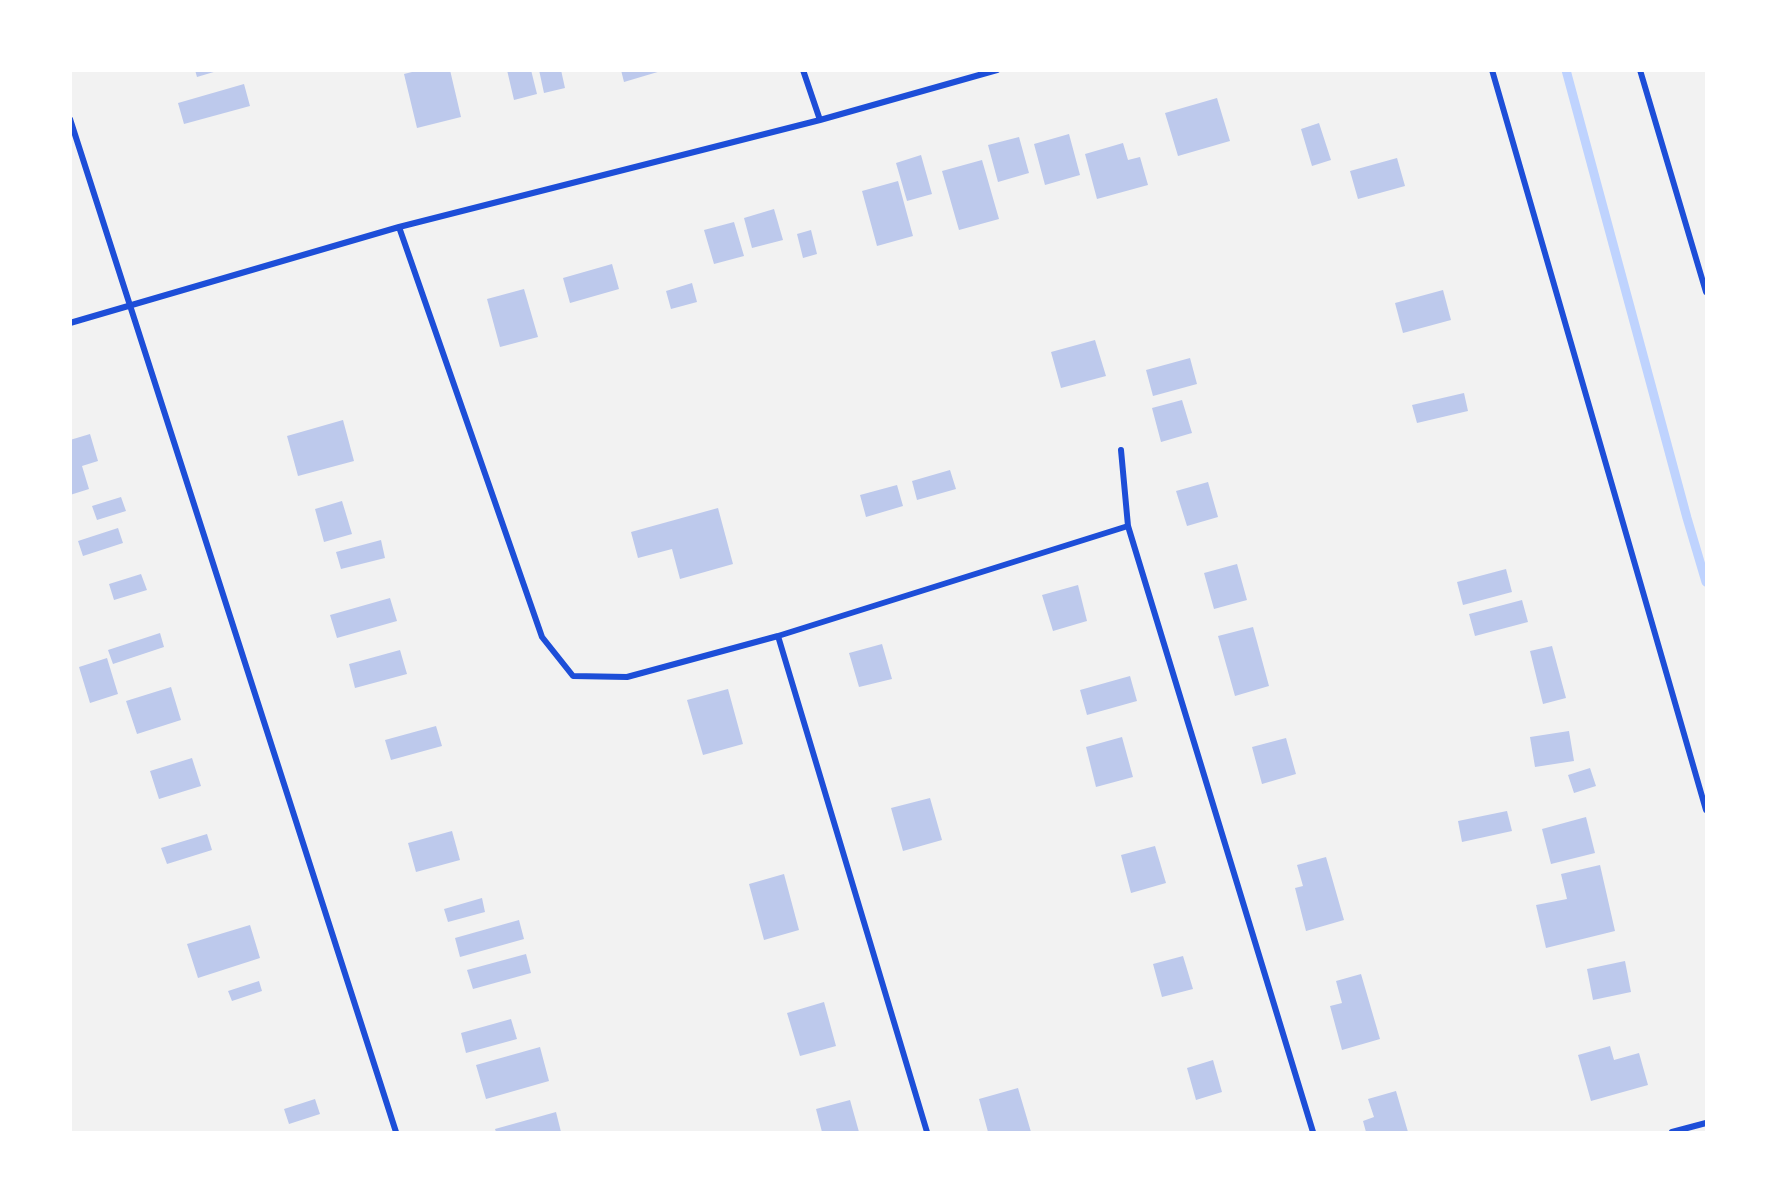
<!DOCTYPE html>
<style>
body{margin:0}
#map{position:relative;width:1777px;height:1203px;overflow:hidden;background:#f2f2f2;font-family:Arial,sans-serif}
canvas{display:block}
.frame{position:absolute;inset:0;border:72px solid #fff;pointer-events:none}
</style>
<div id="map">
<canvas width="1777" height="1203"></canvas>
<div class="frame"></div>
</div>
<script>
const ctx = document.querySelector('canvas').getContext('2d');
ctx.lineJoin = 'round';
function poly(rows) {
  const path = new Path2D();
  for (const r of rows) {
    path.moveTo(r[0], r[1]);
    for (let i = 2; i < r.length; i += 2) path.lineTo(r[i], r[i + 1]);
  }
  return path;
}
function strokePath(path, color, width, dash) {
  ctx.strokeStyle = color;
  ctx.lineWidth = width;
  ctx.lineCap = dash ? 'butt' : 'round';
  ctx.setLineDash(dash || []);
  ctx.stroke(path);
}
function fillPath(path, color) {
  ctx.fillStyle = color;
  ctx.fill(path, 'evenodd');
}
const stream = poly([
 [1566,70,1687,518,1706,582]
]);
const building = poly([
 [195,70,217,70,217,71,197,77],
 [420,70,450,70,461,117,417,128,404,74],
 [507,70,531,70,537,94,514,100],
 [539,70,561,70,565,88,544,93],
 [621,70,661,70,661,71,624,82],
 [244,84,250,106,184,124,178,103],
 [1217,98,1230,141,1178,156,1165,113],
 [1319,123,1331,160,1312,166,1301,129],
 [1069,134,1080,175,1045,185,1034,144],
 [1019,137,1029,173,998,182,988,145],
 [1123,143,1128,160,1140,157,1148,185,1097,199,1085,154],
 [921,155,932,194,907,201,896,163],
 [1397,158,1405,186,1358,199,1350,171],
 [982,160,999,219,959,230,942,171],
 [898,181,913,236,877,246,862,191],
 [774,209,783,240,752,248,744,218],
 [734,222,744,256,714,264,704,230],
 [811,230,817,254,803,258,797,234],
 [612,264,619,289,570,303,563,278],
 [692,283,697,302,671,309,666,291],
 [524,289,538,337,500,347,487,299],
 [1443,290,1451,320,1403,333,1395,303],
 [1095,340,1106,376,1061,388,1051,352],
 [1190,358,1197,384,1153,396,1146,370],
 [1464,393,1468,411,1417,423,1412,405],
 [1182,400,1192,433,1161,442,1152,408],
 [343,420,354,461,298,476,287,436],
 [90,434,98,461,82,466,89,489,70,495,70,440],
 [950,470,956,489,917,500,912,481],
 [1208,482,1218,517,1187,526,1176,491],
 [897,485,903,506,866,517,860,495],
 [121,497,126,511,97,520,92,506],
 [342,501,352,534,324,542,315,509],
 [718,508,733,564,680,579,672,549,638,558,631,532],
 [118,528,123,543,83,556,78,541],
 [381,540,385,558,341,569,336,552],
 [1237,564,1247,600,1214,609,1204,573],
 [1506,569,1512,592,1463,605,1457,582],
 [141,574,147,590,114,600,109,584],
 [1078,585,1087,621,1053,631,1042,595],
 [390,598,397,621,337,638,330,615],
 [1522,600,1528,622,1475,636,1469,614],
 [1253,627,1269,686,1235,696,1218,636],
 [160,633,164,647,113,664,108,650],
 [882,644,892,679,859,687,849,653],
 [1552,646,1566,698,1543,704,1530,651],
 [400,650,407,674,355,688,349,664],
 [107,658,118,694,90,703,79,667],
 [1130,676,1137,701,1087,715,1080,690],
 [171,687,181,720,137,734,126,701],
 [728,689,743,744,703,755,687,700],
 [436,726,442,746,391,760,385,740],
 [1569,731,1574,761,1535,767,1530,737],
 [1122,737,1133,777,1096,787,1086,747],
 [1286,738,1296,774,1262,784,1252,747],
 [192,758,201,786,159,799,150,771],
 [1590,768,1596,786,1574,793,1568,775],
 [930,798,942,840,903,851,891,808],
 [1507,811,1512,831,1462,842,1458,821],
 [1586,817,1595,853,1551,864,1542,829],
 [452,831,460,860,416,872,408,843],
 [207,834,212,850,167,864,161,848],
 [1155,846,1166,883,1131,893,1121,855],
 [1326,857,1344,920,1306,931,1295,888,1303,886,1297,865],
 [1600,865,1615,931,1546,948,1536,905,1567,899,1561,874],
 [784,874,799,930,764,940,749,884],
 [482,898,485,912,448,922,444,909],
 [519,920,524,939,460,957,455,938],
 [250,925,260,958,198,978,187,944],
 [526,954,531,973,473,989,467,970],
 [1183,956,1193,989,1162,997,1153,964],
 [1625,961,1631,992,1593,1000,1587,969],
 [1361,974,1380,1039,1342,1050,1330,1006,1342,1003,1336,981],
 [259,981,262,991,232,1001,228,991],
 [824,1002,836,1046,800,1056,787,1013],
 [511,1019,517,1039,466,1053,461,1033],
 [1610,1046,1614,1060,1639,1053,1648,1085,1591,1101,1578,1055],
 [540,1047,549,1081,486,1099,476,1065],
 [1213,1060,1222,1092,1196,1100,1187,1068],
 [1018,1088,1031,1132,988,1132,979,1099],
 [1396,1091,1408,1132,1366,1132,1363,1121,1374,1117,1368,1099],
 [315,1099,320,1114,289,1124,284,1109],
 [850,1100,859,1132,822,1132,816,1109],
 [556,1112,561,1132,496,1132,495,1129]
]);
const minor = poly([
 [803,70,820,120],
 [1492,70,1706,810],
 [1640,70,1706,292],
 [70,119,396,1132],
 [399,227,542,637,573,676,627,677,778,636,1128,526],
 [70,323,399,227,820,120,997,70],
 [1121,450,1128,526,1313,1132],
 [778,636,927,1132],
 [1672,1132,1706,1123]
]);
strokePath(stream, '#bfd3fe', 9);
fillPath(building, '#bdc9ec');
strokePath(minor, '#1d4ed8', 6);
</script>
